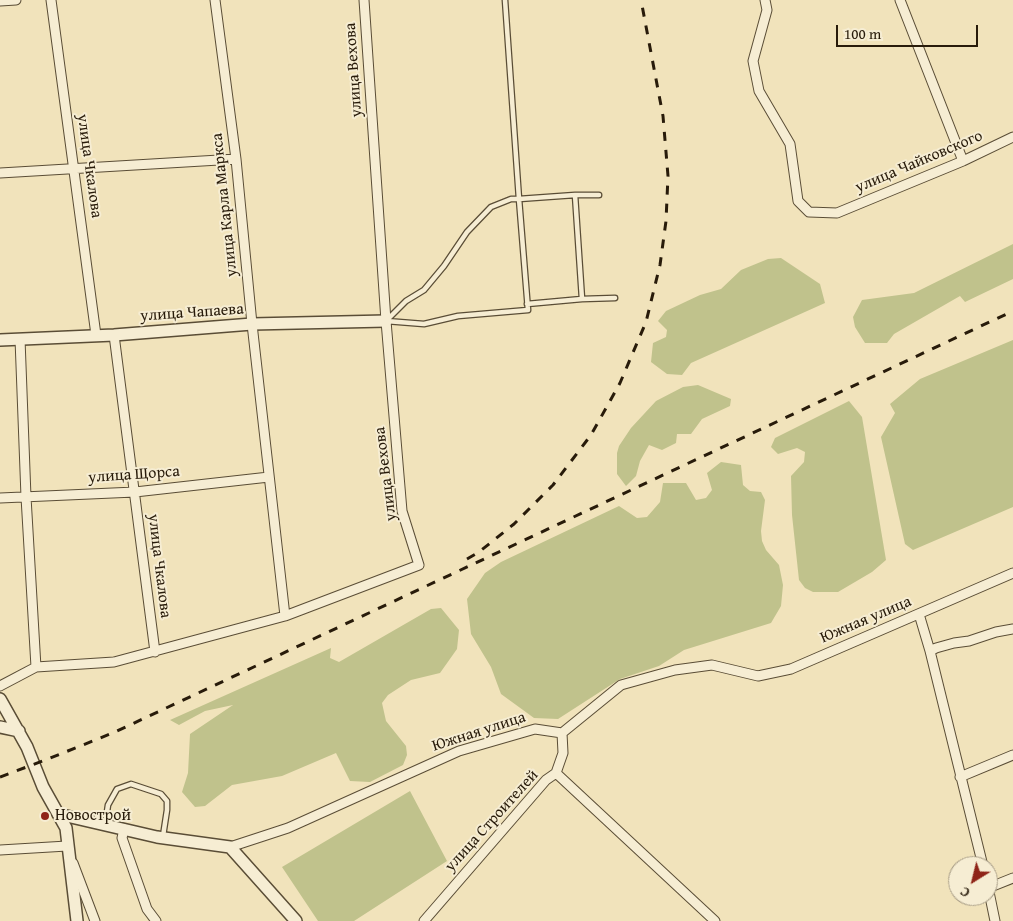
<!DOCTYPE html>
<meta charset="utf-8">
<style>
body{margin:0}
#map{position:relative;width:1013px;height:921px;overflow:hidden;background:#f1e3bb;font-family:"Gentium Book Plus",serif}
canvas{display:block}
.north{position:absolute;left:948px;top:856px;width:50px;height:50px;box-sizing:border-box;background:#f6edd3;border:1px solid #a49983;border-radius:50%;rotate:216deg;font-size:14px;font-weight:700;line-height:20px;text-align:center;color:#281b0a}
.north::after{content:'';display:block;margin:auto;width:18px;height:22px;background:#8f2418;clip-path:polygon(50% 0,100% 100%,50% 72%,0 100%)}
.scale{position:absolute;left:836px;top:25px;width:142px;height:22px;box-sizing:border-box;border:2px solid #281b0a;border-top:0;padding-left:6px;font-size:15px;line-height:18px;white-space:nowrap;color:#281b0a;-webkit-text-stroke:4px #f6edd3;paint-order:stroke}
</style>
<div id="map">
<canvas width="1013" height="921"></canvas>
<div class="north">С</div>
<div class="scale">100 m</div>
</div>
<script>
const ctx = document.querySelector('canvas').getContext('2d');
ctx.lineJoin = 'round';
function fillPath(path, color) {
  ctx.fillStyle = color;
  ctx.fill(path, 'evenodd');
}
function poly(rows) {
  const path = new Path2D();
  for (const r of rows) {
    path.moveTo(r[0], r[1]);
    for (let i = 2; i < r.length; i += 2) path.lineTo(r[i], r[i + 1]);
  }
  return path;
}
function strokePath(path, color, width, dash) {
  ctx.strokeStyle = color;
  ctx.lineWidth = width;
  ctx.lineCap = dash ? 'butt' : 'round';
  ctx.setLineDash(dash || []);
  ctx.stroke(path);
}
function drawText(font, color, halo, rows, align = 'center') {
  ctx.font = font + ' "Gentium Book Plus",serif';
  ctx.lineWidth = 4;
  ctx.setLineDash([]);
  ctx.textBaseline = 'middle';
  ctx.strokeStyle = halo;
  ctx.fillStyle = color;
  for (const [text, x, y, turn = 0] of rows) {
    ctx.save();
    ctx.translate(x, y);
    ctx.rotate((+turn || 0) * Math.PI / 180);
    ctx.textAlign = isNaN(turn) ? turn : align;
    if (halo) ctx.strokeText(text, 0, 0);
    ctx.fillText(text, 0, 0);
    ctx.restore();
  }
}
const green = poly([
 [1013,244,1013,279,965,302,960,296,894,334,887,343,865,343,855,327,853,317,862,300,914,293],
 [781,258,820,284,825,303,691,363,682,375,667,374,651,362,653,343,666,337,667,330,658,321,666,311,700,295,721,289,741,270,768,259],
 [1013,340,1013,507,913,550,905,544,881,437,895,413,890,404,920,379],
 [698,385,731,399,730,406,702,419,691,434,677,434,676,443,662,450,649,445,640,461,636,476,626,486,617,474,617,453,619,446,631,428,656,401,683,387],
 [849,401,862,417,886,560,872,572,838,592,813,592,805,588,799,580,792,515,791,476,804,462,805,452,797,448,778,454,771,447,775,438],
 [721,462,741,465,743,485,750,491,761,492,765,500,761,531,762,541,766,550,779,565,783,585,781,606,771,623,684,650,659,666,620,679,558,719,534,718,501,694,491,667,471,634,467,599,485,573,501,562,619,506,637,518,647,517,660,502,663,483,686,483,696,500,706,498,712,490,707,473],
 [441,608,459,630,457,649,440,673,411,680,388,695,382,703,386,721,406,746,407,755,403,765,370,782,350,781,336,753,282,776,232,785,205,806,195,807,182,792,188,773,190,734,233,705,205,711,179,725,170,720,331,648,330,658,339,662,431,609],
 [410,791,447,861,354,921,318,921,282,867]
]);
const service = poly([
 [505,0,519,199,528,310,458,316,424,324,386,321,406,301,424,290,444,266,467,232,491,207,511,199,519,199,575,195,582,299,527,304],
 [575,195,599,195],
 [582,299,615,298],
 [105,825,108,805,117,789,131,784,161,794,167,801,167,810,163,836]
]);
const minor = poly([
 [51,0,96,335],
 [215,0,236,159,252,324,285,616],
 [765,0,767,10,753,61,759,91,790,144,798,201,809,212,837,213,963,161,1013,137],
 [900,0,963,161],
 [0,1,16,0],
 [0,173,236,159],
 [114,335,155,652],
 [20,339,26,497,36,667],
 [0,498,135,492,269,477],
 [919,614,930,651,983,866],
 [930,651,936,648,954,643,969,641,996,632,1013,629],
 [0,686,36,667,114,662,285,616,419,565,402,511,386,321,364,0],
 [556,773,715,921],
 [960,777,1013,755],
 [124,829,122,838,147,909,156,921],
 [230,847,288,828,459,751,535,729,562,733,621,685,675,670,712,665,758,676,791,669,1013,573],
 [0,850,67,846],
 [73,863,95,921],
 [988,887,995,921],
 [988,888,1013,878],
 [424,921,546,780,556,773,563,753,562,733]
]);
const tertiary = poly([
 [0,340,114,335,252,324,386,321],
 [0,699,27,747,43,787,66,828,77,921],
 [0,727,19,731],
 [58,814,157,837,230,847,296,921]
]);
const rail = poly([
 [467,559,479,552,514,524,553,485,591,435,620,383,646,322,660,265,666,221,668,176,663,116,641,0],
 [0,777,48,759,115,732,1013,311]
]);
const markers = [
 [45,816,5,"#8f2418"]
];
const streetNames = [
 ["улица Вехова",354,70,-94],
 ["улица Чайковского",919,162,-23],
 ["улица Чкалова",89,166,82],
 ["улица Карла Маркса",225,205,-96],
 ["улица Чапаева",192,313,-4],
 ["улица Вехова",386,474,-97],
 ["улица Щорса",134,475,-4],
 ["улица Чкалова",159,566,83],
 ["Южная улица",866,620,-23],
 ["Южная улица",479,732,-18],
 ["улица Строителей",492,821,-48]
];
const poiNames = [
 ["Новострой",55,816]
];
fillPath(green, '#c0c28c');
strokePath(service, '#5a4d36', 7);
strokePath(minor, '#5a4d36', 11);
strokePath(tertiary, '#5a4d36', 14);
strokePath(service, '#f6edd3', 4.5);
strokePath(minor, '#f6edd3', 9);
strokePath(tertiary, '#f6edd3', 11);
strokePath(rail, '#281b0a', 3, [9, 9]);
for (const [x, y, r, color] of markers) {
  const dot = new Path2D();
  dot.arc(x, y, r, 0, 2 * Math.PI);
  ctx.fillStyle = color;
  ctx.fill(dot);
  strokePath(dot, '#f6edd3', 2);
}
drawText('16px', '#281b0a', '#f6edd3', streetNames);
drawText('16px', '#281b0a', '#f6edd3', poiNames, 'left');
</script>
